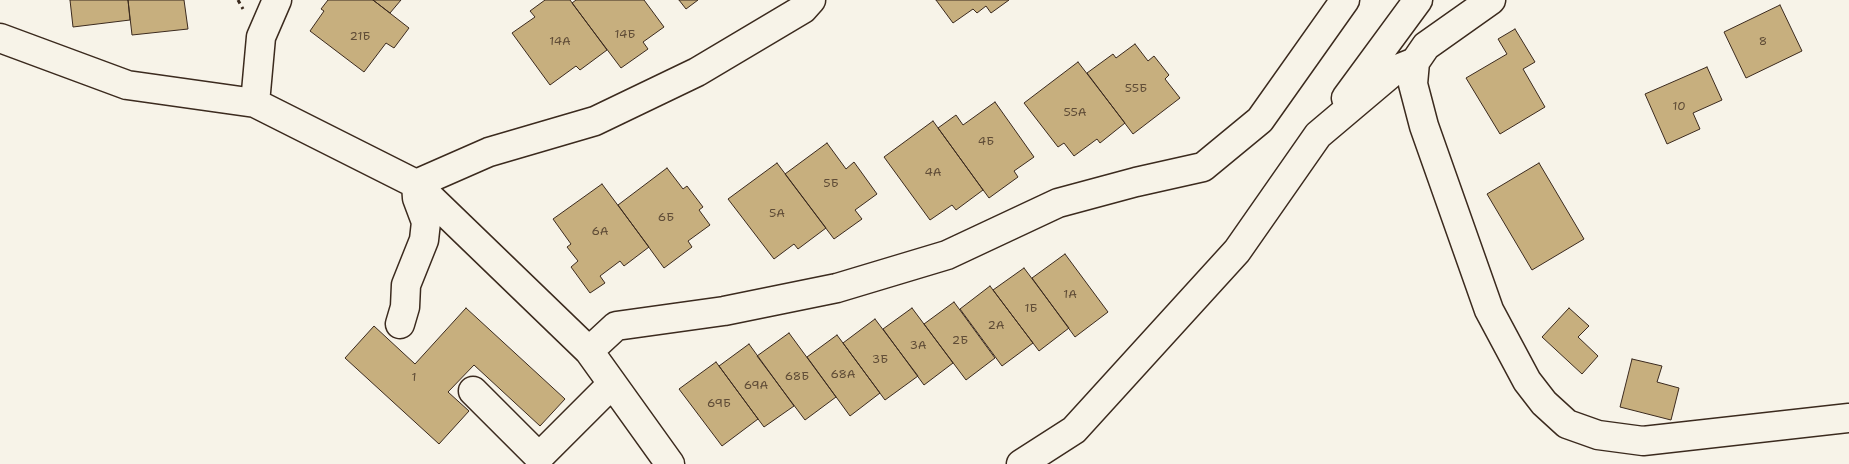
<!DOCTYPE html>
<meta charset="utf-8">
<style>
body{margin:0}
canvas{display:block;background:#f7f3e8}
</style>
<canvas width="1849" height="464"></canvas>
<script>
const ctx = document.querySelector('canvas').getContext('2d');
ctx.lineJoin = 'round';
function fillPath(path, color) {
  ctx.fillStyle = color;
  ctx.fill(path, 'evenodd');
}
function poly(rows) {
  const path = new Path2D();
  for (const r of rows) {
    path.moveTo(r[0], r[1]);
    for (let i = 2; i < r.length; i += 2) path.lineTo(r[i], r[i + 1]);
  }
  return path;
}
function strokePath(path, color, width, dash) {
  ctx.strokeStyle = color;
  ctx.lineWidth = width;
  ctx.lineCap = dash ? 'butt' : 'round';
  ctx.setLineDash(dash || []);
  ctx.stroke(path);
}
function drawText(font, color, halo, rows, align = 'center') {
  ctx.font = font + ' "Shantell Sans",sans-serif';
  ctx.lineWidth = 5;
  ctx.setLineDash([]);
  ctx.textBaseline = 'middle';
  ctx.strokeStyle = halo;
  ctx.fillStyle = color;
  for (const [text, x, y, turn = 0] of rows) {
    ctx.save();
    ctx.translate(x, y);
    ctx.rotate((+turn || 0) * Math.PI / 180);
    ctx.textAlign = isNaN(turn) ? turn : align;
    if (halo) ctx.strokeText(text, 0, 0);
    ctx.fillText(text, 0, 0);
    ctx.restore();
  }
}
const building = poly([
 [70,0,128,0,130,20,73,27,70,0],
 [128,0,184,0,188,29,132,35,128,0],
 [328,0,373,0,409,28,394,48,386,43,364,72,310,31,324,11,321,9,328,0],
 [373,0,401,0,390,13,373,0],
 [545,0,570,0,607,50,580,70,576,66,550,85,512,33,535,17,530,11,545,0],
 [576,0,644,0,664,27,643,42,648,49,621,68,572,3,576,0],
 [679,0,698,0,686,9,679,0],
 [936,0,1009,0,991,13,986,6,977,13,973,9,953,23,936,0],
 [1780,5,1802,51,1746,78,1724,32,1780,5],
 [1515,29,1535,62,1523,69,1545,107,1500,134,1466,78,1507,54,1498,39,1515,29],
 [1135,44,1148,61,1154,56,1169,75,1165,79,1180,98,1133,134,1087,73,1113,54,1116,58,1135,44],
 [1078,62,1125,123,1100,143,1097,139,1074,156,1064,143,1058,147,1024,103,1078,62],
 [1707,67,1722,100,1693,113,1700,129,1667,144,1645,94,1707,67],
 [995,102,1034,157,1014,171,1018,177,989,198,938,128,956,115,963,125,995,102],
 [933,121,983,190,956,210,952,205,930,220,884,157,933,121],
 [827,143,846,169,854,162,877,194,855,210,862,219,834,239,785,174,827,143],
 [777,163,826,228,798,249,794,244,774,259,728,199,777,163],
 [1539,163,1584,239,1532,270,1487,194,1539,163],
 [667,168,683,189,687,186,703,207,699,210,710,225,688,241,692,247,664,268,618,205,667,168],
 [602,184,649,247,624,266,620,261,600,276,605,283,590,293,571,267,578,261,567,247,571,244,553,219,602,184],
 [1065,254,1108,312,1075,337,1032,278,1065,254],
 [1024,268,1069,328,1039,351,993,290,1024,268],
 [990,286,1033,343,1002,366,960,309,990,286],
 [954,302,995,358,966,380,924,324,954,302],
 [466,308,565,399,540,426,474,365,448,392,469,411,439,444,345,358,374,326,415,364,466,308],
 [912,308,953,363,924,385,883,329,912,308],
 [1569,308,1589,326,1578,337,1598,356,1582,374,1542,337,1569,308],
 [875,319,918,376,885,400,843,343,875,319],
 [789,333,836,397,805,420,757,356,789,333],
 [837,335,880,393,850,416,807,357,837,335],
 [749,344,794,406,764,427,719,366,749,344],
 [1632,359,1662,366,1657,382,1679,388,1671,420,1620,407,1632,359],
 [716,362,758,419,722,446,679,389,716,362]
]);
const path = poly([
 [238,0,243,9]
]);
const minor = poly([
 [1491,0,1426,46,1415,62,1413,84,1424,126,1489,310,1527,381,1544,403,1567,424,1598,435,1643,441,1849,418],
 [0,38,127,85,255,103,416,184,589,351,670,464],
 [1346,98,1418,0],
 [255,103,261,37,277,0],
 [400,324,405,307,406,285,424,240,426,222,417,198,416,184,489,152,595,121,697,72,803,9,811,0],
 [589,351,616,326,724,311,837,288,947,255,1058,203,1136,182,1203,167,1260,120,1345,0],
 [473,391,539,457,612,384],
 [1021,464,1074,430,1237,251,1318,135,1395,70,1415,62]
]);
const numberNames = [
 ["14Б",625,35],
 ["21Б",360,37],
 ["14А",560,42],
 ["8",1763,42],
 ["55Б",1136,89],
 ["10",1679,107],
 ["55А",1075,113],
 ["4Б",986,142],
 ["4А",933,173],
 ["5Б",831,184],
 ["5А",777,214],
 ["6Б",666,218],
 ["6А",600,232],
 ["1А",1070,295],
 ["1Б",1031,309],
 ["2А",996,326],
 ["2Б",960,341],
 ["3А",918,346],
 ["3Б",880,360],
 ["68А",843,375],
 ["68Б",797,377],
 ["1",414,378],
 ["69А",756,386],
 ["69Б",719,404]
];
fillPath(building, '#c7af7e');
strokePath(building, '#3b2a1e', 1);
strokePath(minor, '#3b2a1e', 31);
strokePath(path, '#3b2a1e', 3, [4, 4]);
strokePath(minor, '#f7f3e8', 28);
drawText('12px', '#5e4b36', null, numberNames);
</script>
